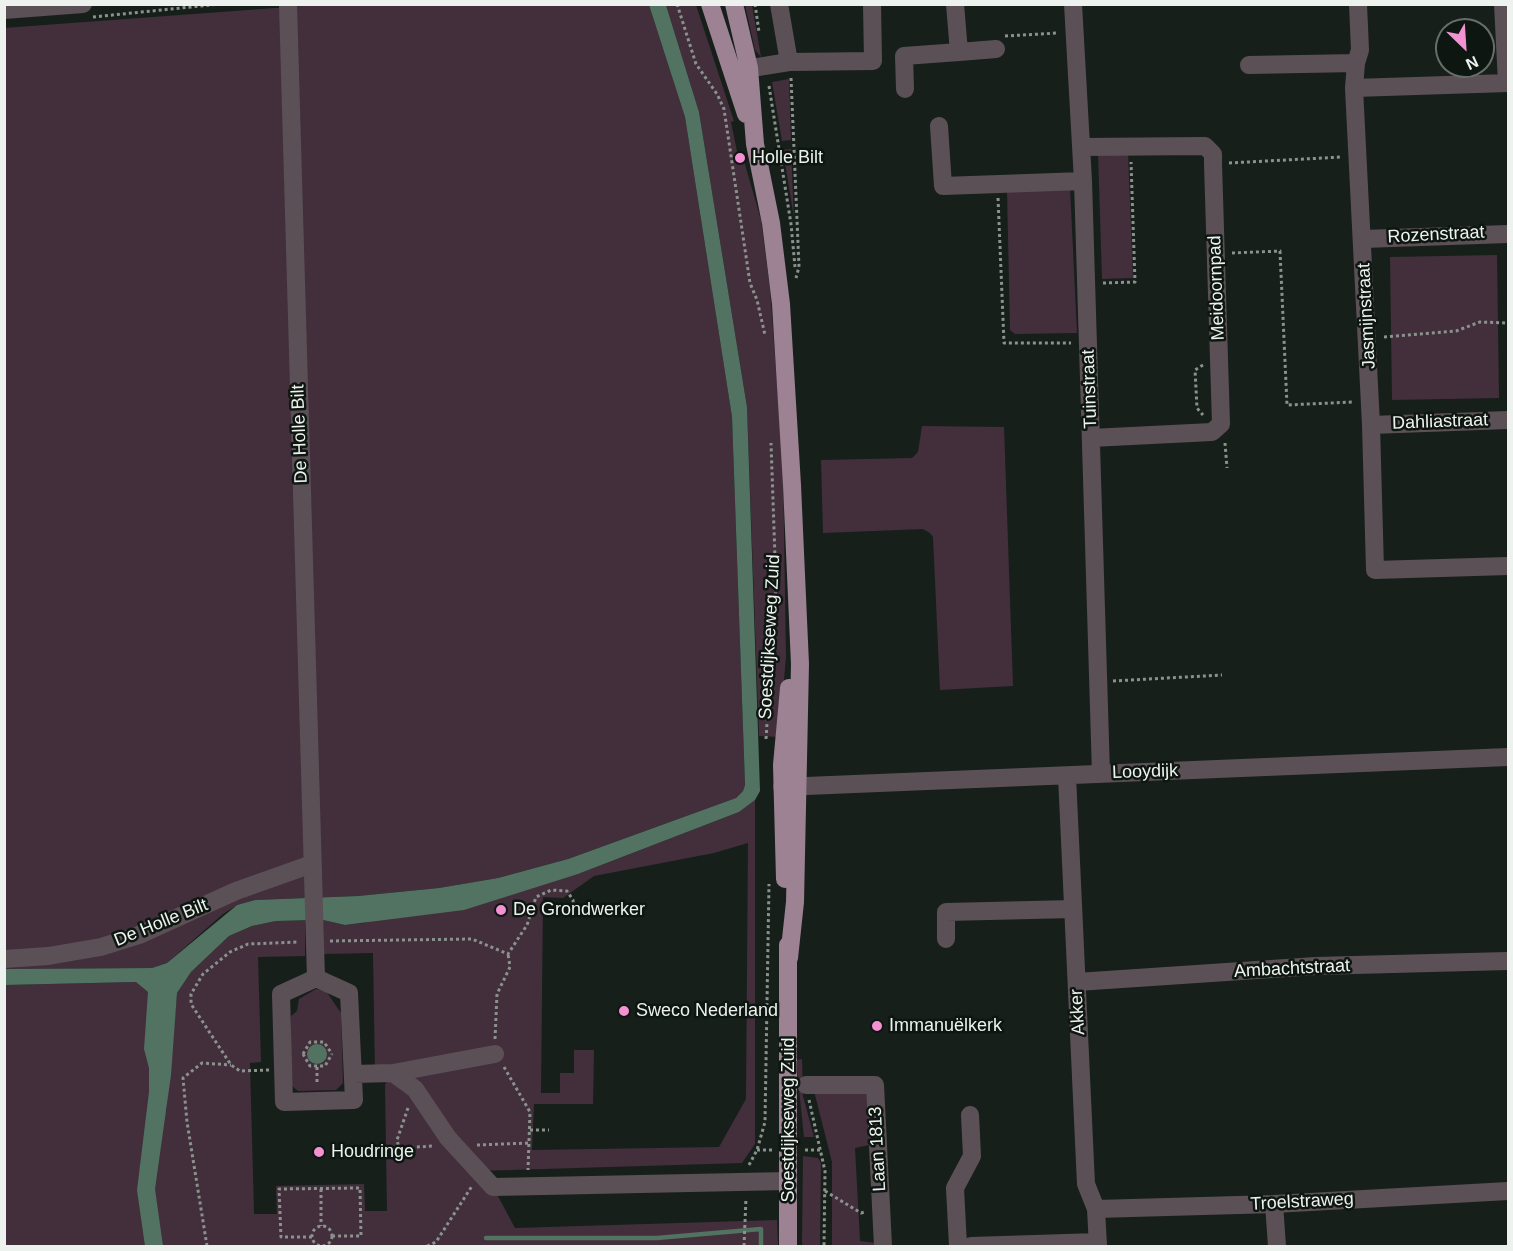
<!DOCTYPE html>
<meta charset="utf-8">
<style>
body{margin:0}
#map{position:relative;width:1513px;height:1251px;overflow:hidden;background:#171f1b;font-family:Arial,sans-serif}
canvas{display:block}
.frame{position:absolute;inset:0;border:6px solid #edf2ef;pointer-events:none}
.north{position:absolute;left:1435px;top:18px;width:60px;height:60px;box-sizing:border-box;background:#0e1612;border:2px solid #676e6a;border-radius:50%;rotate:155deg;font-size:16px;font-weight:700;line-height:24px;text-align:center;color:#edf2ef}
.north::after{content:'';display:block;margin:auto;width:21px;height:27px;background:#f491d3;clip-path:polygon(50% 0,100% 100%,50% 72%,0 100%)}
</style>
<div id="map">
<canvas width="1513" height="1251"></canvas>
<div class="frame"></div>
<div class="north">N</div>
</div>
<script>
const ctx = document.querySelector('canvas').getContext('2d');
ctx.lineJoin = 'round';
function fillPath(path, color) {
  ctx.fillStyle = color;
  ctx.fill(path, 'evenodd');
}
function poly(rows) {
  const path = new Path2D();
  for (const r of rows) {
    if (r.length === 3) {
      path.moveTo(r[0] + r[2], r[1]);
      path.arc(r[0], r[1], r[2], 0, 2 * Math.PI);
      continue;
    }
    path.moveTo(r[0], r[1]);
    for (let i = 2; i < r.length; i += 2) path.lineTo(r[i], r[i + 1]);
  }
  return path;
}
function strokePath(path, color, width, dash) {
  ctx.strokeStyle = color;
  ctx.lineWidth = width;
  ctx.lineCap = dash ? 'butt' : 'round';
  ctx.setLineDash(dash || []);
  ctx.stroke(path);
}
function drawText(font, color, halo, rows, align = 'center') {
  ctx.font = font + ' Arial,sans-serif';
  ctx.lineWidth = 5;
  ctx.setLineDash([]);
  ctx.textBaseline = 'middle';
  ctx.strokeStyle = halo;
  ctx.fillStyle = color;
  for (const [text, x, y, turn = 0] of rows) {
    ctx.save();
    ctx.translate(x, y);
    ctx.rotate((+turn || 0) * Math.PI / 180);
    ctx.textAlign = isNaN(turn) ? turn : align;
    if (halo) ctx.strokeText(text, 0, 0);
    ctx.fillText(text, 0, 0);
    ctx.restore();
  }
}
const green = poly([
 [329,4,649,5,685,117,732,417,745,785,743,791,736,798,568,859,498,878,439,888,358,896,255,900,237,905,223,914,167,963,152,968,5,969,4,28],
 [666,5,696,5,734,121,731,122,739,161,744,161,761,220,770,289,783,466,786,657,779,737,759,736,747,407,699,112],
 [745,5,752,5,761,57,755,50],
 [789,79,791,140,782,141,772,82],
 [791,149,794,218,783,150],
 [1128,152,1133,278,1102,279,1098,153],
 [1070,187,1077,333,1015,334,1010,330,1007,190],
 [1497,255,1499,398,1392,400,1390,257],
 [922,426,1004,427,1013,686,940,690,933,537,930,533,923,529,823,533,821,460,912,458,918,452],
 [755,800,755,1144,742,1163,477,1171,493,1187,515,1228,777,1220,778,1246,5,1246,4,985,137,982,148,992,166,1113,177,993,191,972,229,936,252,926,276,921,305,921,305,956,258,957,261,1062,250,1063,254,1214,277,1214,276,1186,364,1184,365,1211,387,1211,385,1085,392,1073,375,1073,373,953,324,954,323,920,345,925,364,923,578,874,739,812],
 [748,843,746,1099,719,1147,532,1150,534,1104,593,1104,594,1050,574,1050,574,1073,560,1073,560,1093,541,1093,543,897,563,898,594,876,714,853],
 [316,989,326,991,341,1013,343,1083,336,1090,298,1091,291,1085,291,1016,297,1011,299,999],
 [802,1059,803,1096,814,1137,804,1137,796,1060],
 [814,1091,869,1093,869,1145,855,1148,860,1241,876,1243,876,1246,832,1246,832,1162],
 [803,1156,818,1158,821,1163,820,1246,803,1246,802,1243]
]);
const water = poly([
 [649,5,666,5,699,112,747,407,760,791,755,800,739,812,578,874,464,910,345,925,323,920,276,921,252,926,229,936,191,972,177,993,171,1075,155,1189,163,1246,145,1246,137,1190,149,1092,149,1068,144,1049,148,992,136,982,5,985,4,969,152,968,167,963,237,905,255,900,358,896,439,888,498,878,568,859,736,798,743,791,745,785,732,417,685,117],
 [317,1054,10]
]);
const stream = poly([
 [486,1238,657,1238,761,1229,761,1246]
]);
const path = poly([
 [677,4,696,64,717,94,724,109,750,283,757,300,765,335],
 [755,4,759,32],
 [93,17,220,4],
 [1005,36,1058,33],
 [791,78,799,267,796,278],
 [769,86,791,224,795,267],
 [1229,163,1342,157],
 [998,198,1004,343,1071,343],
 [1232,253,1280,251,1287,405,1353,402],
 [1103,283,1135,282,1131,162],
 [1384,337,1456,331,1480,322,1508,323],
 [1203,365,1195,370,1197,408,1203,415],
 [1225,443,1227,468],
 [1113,681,1222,675],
 [766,739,776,586,771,443],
 [330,941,472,939,508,954,527,925,536,897,551,890,567,891,573,900,574,911],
 [495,1039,497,994,510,967,508,954],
 [303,1054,310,1042,324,1042,332,1054],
 [303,1054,310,1066,325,1066,332,1054],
 [317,1067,317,1084],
 [504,1067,530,1112,528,1170],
 [269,1070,240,1071,231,1065,191,1004,191,994,203,974,230,952,248,944,299,942],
 [809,1100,825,1171,824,1246],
 [408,1108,397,1140,399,1148,434,1146],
 [530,1130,549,1130],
 [477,1145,529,1143],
 [757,1150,772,1150],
 [805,1150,821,1150],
 [749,1165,757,1150,765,1122,769,884],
 [321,1189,321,1226],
 [825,1191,861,1213,865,1212],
 [322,1236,10],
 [312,1237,281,1237,279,1189,360,1188,361,1236,332,1236],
 [207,1246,187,1122,183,1078,202,1063,231,1065],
 [427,1246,436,1242,472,1186],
 [744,1246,746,1198]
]);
const minor = poly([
 [288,4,316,978,281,994,284,1102,354,1100,349,993,316,978],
 [779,4,789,62],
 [1073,4,1083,181,1101,774],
 [1358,4,1360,50,1356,63,1354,88,1371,425,1375,570,1508,566],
 [1503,4,1507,83],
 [4,10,83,4],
 [959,52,996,49],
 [1249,65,1356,63],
 [733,71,789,62,873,61,872,4],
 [1354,88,1508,83],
 [905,89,904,56,959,52,955,4],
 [939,126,943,186,1083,181],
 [1082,147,1205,146,1213,154,1213,164,1221,424,1212,432,1091,438],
 [1363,239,1508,234],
 [1371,425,1508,420],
 [1067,776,1086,1184,1096,1209,1098,1246],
 [782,787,1508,757],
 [946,939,946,912,1073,909],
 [4,959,48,956,101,947,139,935,236,891,312,864],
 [1077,982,1316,966,1508,961],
 [393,1073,495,1054],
 [353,1074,393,1073,415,1089,448,1138,493,1187,788,1181],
 [806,1085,875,1085,883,1246],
 [1274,1204,1277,1246],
 [1096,1209,1274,1204,1508,1191],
 [958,1246,955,1188,972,1156,970,1115],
 [971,1246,1098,1242]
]);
const major = poly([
 [710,4,746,114],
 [734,4,749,68,755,144,771,223,781,304,792,485,800,664,795,902,789,958],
 [785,879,782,765,789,688],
 [788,945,788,1246]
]);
const markers = [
 [740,158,6,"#f491d3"],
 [501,910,6,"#f491d3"],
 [624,1011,6,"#f491d3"],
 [877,1026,6,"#f491d3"],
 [319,1152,6,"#f491d3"]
];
const poiNames = [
 ["Holle Bilt",752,158],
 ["De Grondwerker",513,910],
 ["Sweco Nederland",636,1011],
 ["Immanuëlkerk",889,1026],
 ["Houdringe",331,1152]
];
const streetNames = [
 ["Rozenstraat",1436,235,-3],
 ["Meidoornpad",1217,288,-92],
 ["Jasmijnstraat",1367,316,-93],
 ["Tuinstraat",1090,389,-92],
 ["Dahliastraat",1440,422,-2],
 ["De Holle Bilt",300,434,-92],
 ["Soestdijkseweg Zuid",770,637,-87],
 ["Looydijk",1145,772,-2],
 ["De Holle Bilt",161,923,-22],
 ["Ambachtstraat",1292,969,-3],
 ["Akker",1078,1012,-93],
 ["Soestdijkseweg Zuid",789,1120,-90],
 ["Laan 1813",878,1149,-93],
 ["Troelstraweg",1302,1202,-3]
];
fillPath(green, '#422f3b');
fillPath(water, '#527262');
strokePath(stream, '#527262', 4.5);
strokePath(path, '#8b928e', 3, [3, 3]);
strokePath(minor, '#5c5057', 18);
strokePath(major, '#9c8292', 18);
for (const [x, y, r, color] of markers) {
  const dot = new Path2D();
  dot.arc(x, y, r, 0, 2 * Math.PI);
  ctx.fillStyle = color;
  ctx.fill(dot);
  strokePath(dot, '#0e1612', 2);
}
drawText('18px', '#edf2ef', '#0e1612', poiNames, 'left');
drawText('18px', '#edf2ef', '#0e1612', streetNames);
</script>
